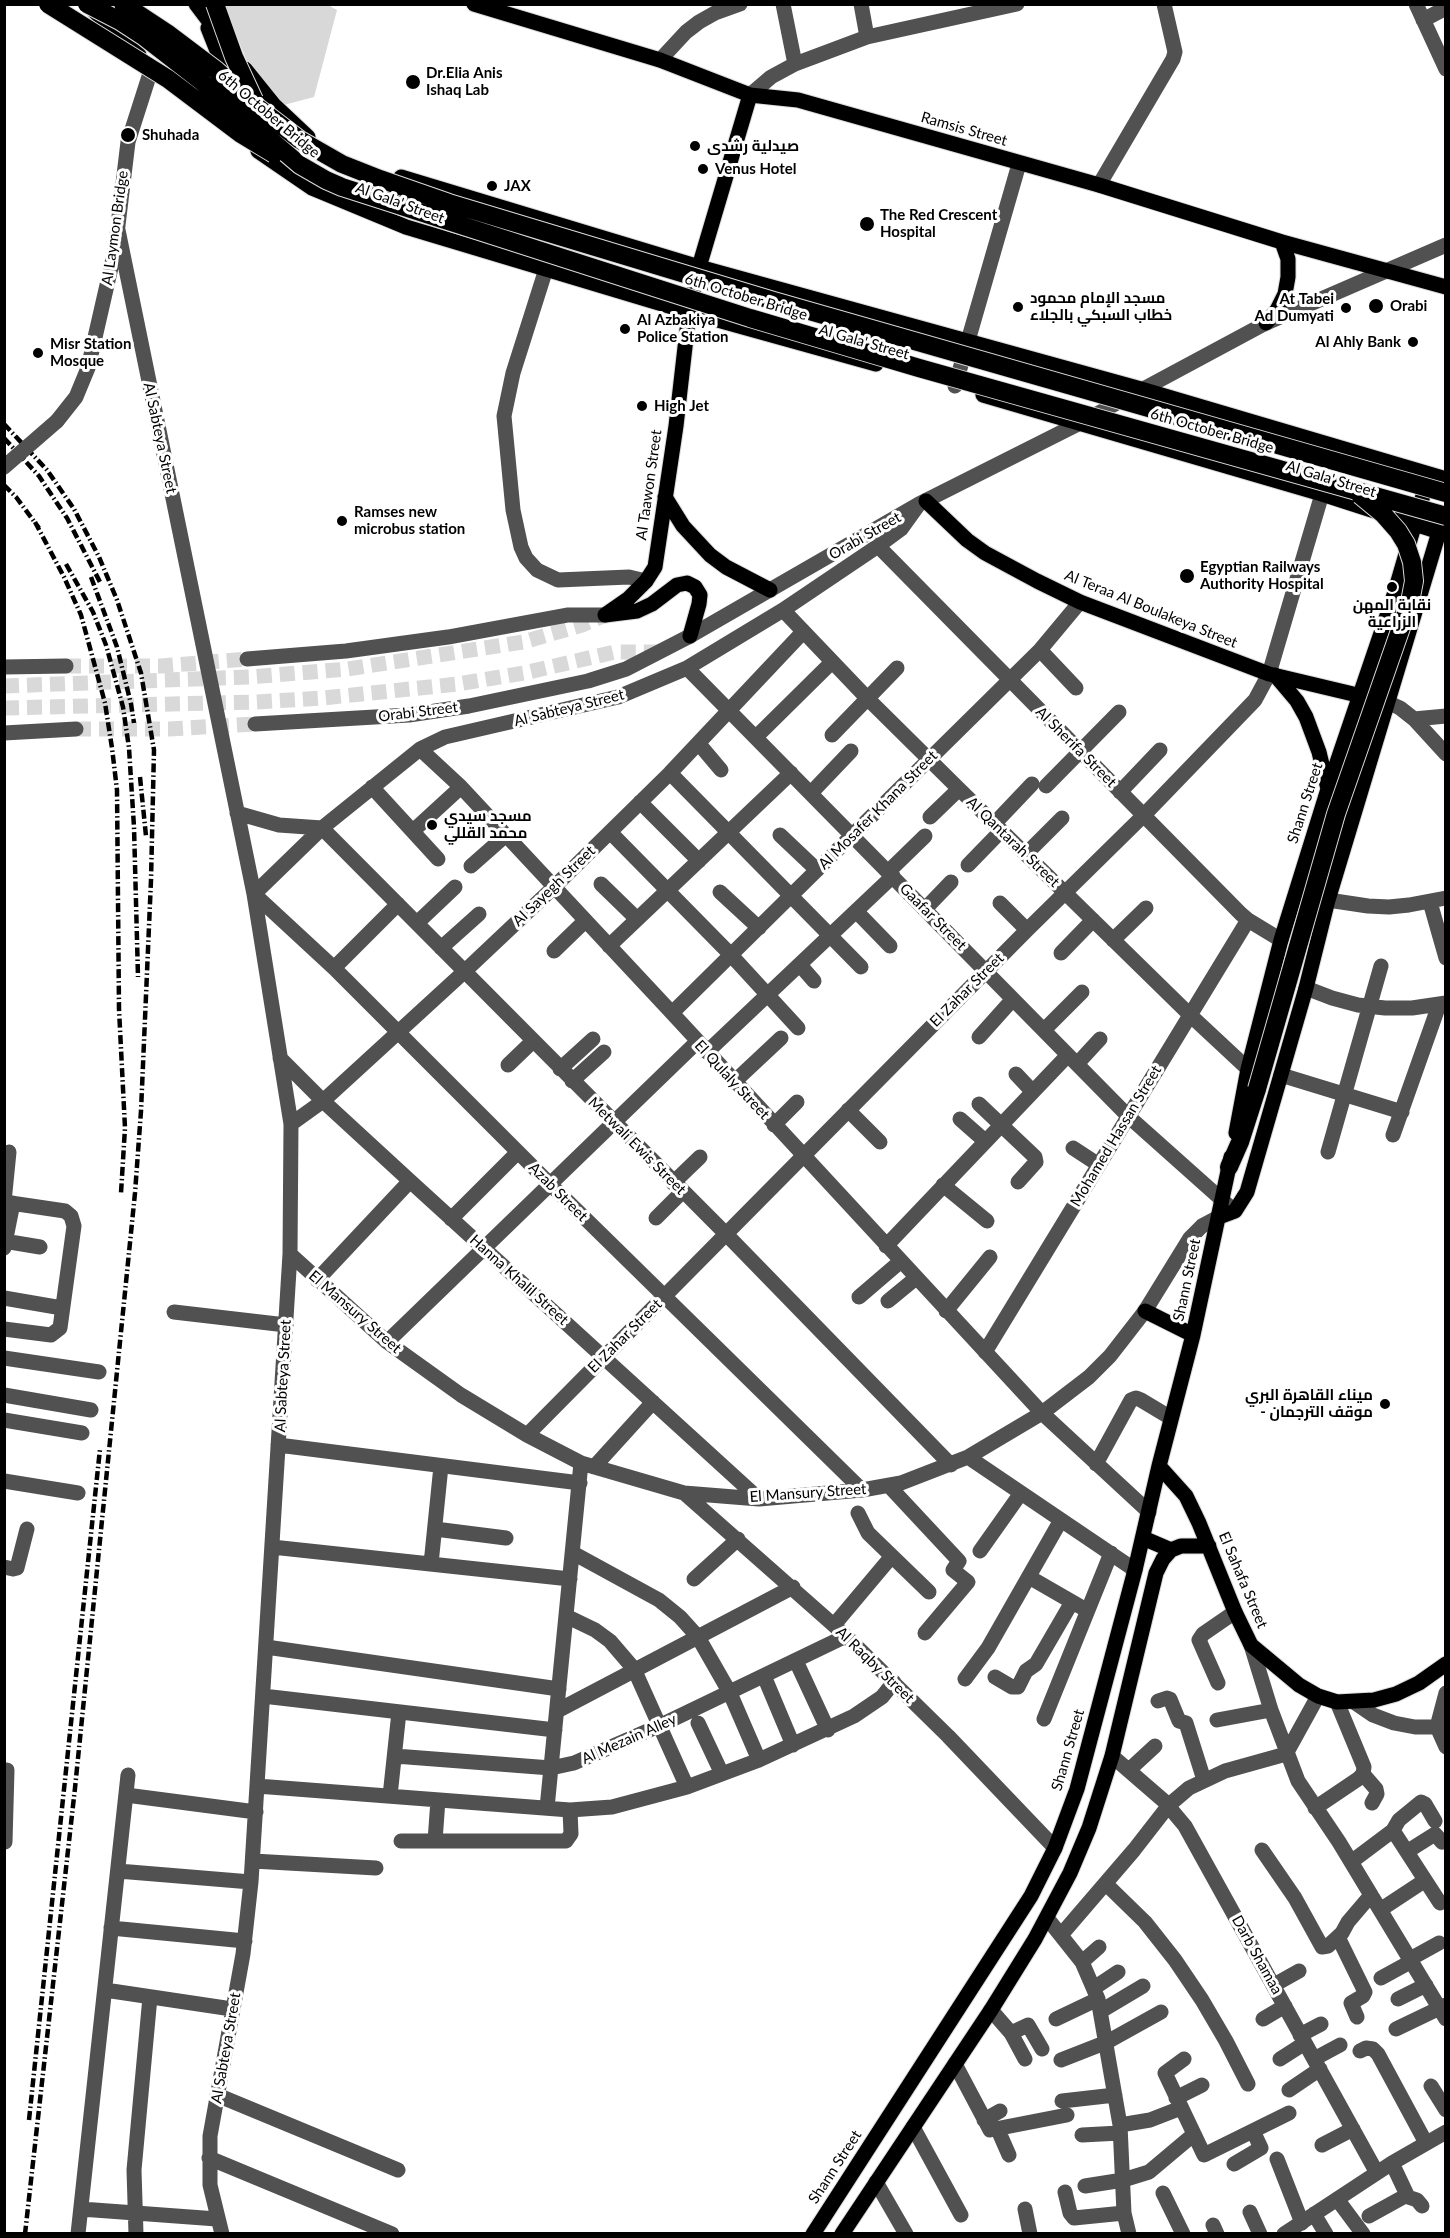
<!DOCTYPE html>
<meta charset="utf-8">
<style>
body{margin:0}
#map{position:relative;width:1450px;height:2238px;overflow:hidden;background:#fff;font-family:Lato,sans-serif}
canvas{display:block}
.frame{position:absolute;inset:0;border:6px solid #000;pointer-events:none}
</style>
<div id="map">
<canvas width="1450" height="2238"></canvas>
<div class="frame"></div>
</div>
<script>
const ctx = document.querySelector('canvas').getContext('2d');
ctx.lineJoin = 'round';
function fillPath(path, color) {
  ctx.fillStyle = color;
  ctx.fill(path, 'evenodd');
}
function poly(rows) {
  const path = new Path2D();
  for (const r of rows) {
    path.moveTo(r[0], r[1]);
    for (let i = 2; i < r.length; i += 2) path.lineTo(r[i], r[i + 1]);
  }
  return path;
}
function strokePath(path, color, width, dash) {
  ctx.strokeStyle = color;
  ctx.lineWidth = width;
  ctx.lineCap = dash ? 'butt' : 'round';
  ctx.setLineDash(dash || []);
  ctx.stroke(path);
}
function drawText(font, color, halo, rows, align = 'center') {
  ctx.font = font + ' Lato,Cairo,sans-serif';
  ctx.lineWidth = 6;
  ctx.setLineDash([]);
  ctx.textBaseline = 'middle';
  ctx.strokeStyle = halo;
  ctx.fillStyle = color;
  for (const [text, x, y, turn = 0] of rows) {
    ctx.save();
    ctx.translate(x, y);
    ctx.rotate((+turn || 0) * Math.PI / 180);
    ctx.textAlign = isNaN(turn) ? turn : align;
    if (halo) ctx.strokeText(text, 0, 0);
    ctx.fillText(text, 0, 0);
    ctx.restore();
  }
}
const green = poly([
 [326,4,337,10,314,97,280,106,249,66,224,5]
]);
const minorTunnel = poly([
 [66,666,161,666,247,659],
 [76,729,169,729,255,724]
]);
const majorTunnel = poly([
 [4,686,249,677,348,669,523,642,582,625,605,615],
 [4,708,256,702,323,698,458,684,524,673,615,652,659,652]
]);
const minor = poly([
 [783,4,795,64],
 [861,4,867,37],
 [1416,4,1446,69],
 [1423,20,1446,8],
 [660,60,686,32,699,22,715,13,740,4],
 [750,95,771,77,795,64,867,37,1017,4],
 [1099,185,1173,59,1175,52,1164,4],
 [118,230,254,894,291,1124,290,1254,251,1882,243,1954,210,2136,210,2185,222,2234],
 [546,269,513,373,504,416,513,510,521,547,526,558,537,570,558,580,629,577,646,581],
 [955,386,1019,164],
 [57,421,76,397,88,368,115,250,128,142,152,67],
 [878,546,1241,914,1248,920,1281,940],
 [783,610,868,699,959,789,1189,1014,1248,1069],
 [1040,650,1076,688],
 [247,659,346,651,448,637,567,615,605,615],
 [4,667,66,666],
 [687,668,1128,1116,1230,1207],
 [1387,702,1400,708,1414,719,1446,754],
 [1414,719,1446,716],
 [255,724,409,715,469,706,588,681,626,669,690,636,919,504,1078,424,1266,323,1446,245],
 [4,733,76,729],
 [832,735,897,668],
 [756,737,832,662],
 [699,744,721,770],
 [420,749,461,787,672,1013,1042,1413,1149,1512],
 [670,773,861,967],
 [1046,786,1119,712],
 [372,787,438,859],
 [1120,792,1160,750],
 [811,793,851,751],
 [640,802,699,861],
 [237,813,279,825,322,828,726,1234,951,1465],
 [930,817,959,789],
 [994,824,1032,784],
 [413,831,461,787],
 [610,832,731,955,798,1028],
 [780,835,817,870],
 [1026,854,1062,818],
 [968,865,1001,831],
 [471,866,505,836],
 [888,872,925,836],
 [601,884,637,919],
 [720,892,759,928],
 [1328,900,1368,906,1389,907,1409,905,1446,898],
 [1430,902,1446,958],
 [1000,903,1027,930],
 [925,909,951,882],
 [856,911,890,946],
 [417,923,455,887],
 [1113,940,1146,908],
 [609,946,791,773],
 [441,948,479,914],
 [554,951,585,921],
 [1061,953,1093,920],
 [800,965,814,981],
 [334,968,398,904],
 [1306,988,1332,998,1358,1005,1385,1008,1412,1008,1446,1003],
 [672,1013,1040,650,1080,602],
 [1044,1030,1082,992],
 [979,1037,1013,999],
 [707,1052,893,876],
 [280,1058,323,1101,410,1181,759,1499],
 [1077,1064,1100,1039],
 [508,1065,533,1041],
 [560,1069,593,1039],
 [1016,1074,1032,1091],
 [1281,1075,1402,1112],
 [572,1081,604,1052],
 [734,1082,781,1038],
 [979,1104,1035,1157,1036,1162,1018,1182],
 [848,1110,880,1142],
 [960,1119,985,1141],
 [291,1124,323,1101,465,971,554,887,670,773,803,632],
 [774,1125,797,1102],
 [1393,1135,1439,1005],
 [1073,1148,1099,1165],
 [1328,1152,1381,966],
 [673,1183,700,1157],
 [943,1185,987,1221],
 [656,1218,682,1192],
 [451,1219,518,1152],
 [4,1241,40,1247],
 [886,1246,1068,1055],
 [4,1248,13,1203],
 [290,1254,387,1342,461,1395,527,1435,581,1463,684,1493,759,1499,862,1490,901,1483,968,1457,1042,1413,1089,1377,1110,1356,1145,1311,1190,1238,1202,1226,1219,1217],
 [317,1280,410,1181],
 [859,1297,901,1261],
 [4,1298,62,1308],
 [888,1301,916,1278],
 [946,1311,990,1257],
 [174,1312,286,1325],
 [4,1329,51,1335,60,1328,74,1226,71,1216,65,1211,4,1202,9,1152],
 [387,1342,697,1042],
 [985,1352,1248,920],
 [4,1358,99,1372],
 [4,1395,91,1410],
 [4,1420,82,1433],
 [527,1435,1027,930,1144,815,1255,700,1269,674,1322,494],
 [278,1445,580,1483],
 [968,1457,1135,1570],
 [1096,1464,1131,1400,1136,1398,1141,1400,1171,1418],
 [594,1467,653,1402],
 [4,1481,78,1493],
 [889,1486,959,1561,953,1570,968,1582,925,1633],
 [862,1490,551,1185,334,968,254,894,322,828,420,749,445,737,618,697,687,668,783,610,878,546,901,529,919,504],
 [684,1493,846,1636,948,1736,1055,1848],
 [858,1513,868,1533,929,1592],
 [435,1529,506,1538],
 [272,1547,570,1579],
 [980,1551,1021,1493],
 [573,1553,659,1600,680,1617,698,1637,730,1693,759,1760],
 [431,1564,441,1466],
 [4,1567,13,1569,17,1568,27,1529],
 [1029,1577,1081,1607],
 [694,1579,738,1539],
 [566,1616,595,1630,610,1641,634,1669,687,1787],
 [834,1625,892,1556],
 [1251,1645,1271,1710,1298,1781,1339,1842,1446,2019],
 [266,1647,559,1689],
 [796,1661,828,1730],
 [764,1676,793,1745],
 [995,1677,1012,1687,1018,1687,1026,1671,1036,1664,1072,1602],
 [965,1679,988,1648,1061,1520],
 [1218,1683,1199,1640,1203,1634,1235,1612],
 [1446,1693,1437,1727,1446,1747],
 [263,1696,555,1730],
 [1158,1701,1167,1698,1170,1699,1179,1721,1186,1723,1204,1780],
 [1354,1702,1373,1715,1394,1723,1415,1727,1437,1727,1446,1725],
 [557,1711,793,1587],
 [1044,1719,1111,1553],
 [1217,1720,1271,1710],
 [698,1723,722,1774],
 [1286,1754,1318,1696],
 [395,1756,551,1768,574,1763,661,1725,846,1636],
 [1112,1756,1164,1801,1185,1826,1377,2173],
 [1129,1770,1155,1746],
 [1363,1774,1376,1789,1377,1794,1372,1803],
 [257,1786,570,1810,612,1807,687,1787,759,1760,854,1716,882,1697,894,1682],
 [126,1795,256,1812],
 [390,1796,399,1712],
 [547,1808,581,1463],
 [1315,1808,1358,1779,1363,1774,1364,1767,1337,1702],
 [1392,1832,1399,1820,1421,1802,1425,1804,1435,1821],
 [401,1841,566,1841,571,1834,570,1810],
 [435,1841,438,1800],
 [5,1842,7,1770],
 [1262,1850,1295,1898,1322,1947,1328,1946,1342,1933,1348,1922,1371,1895],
 [1408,1851,1435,1834,1442,1842,1446,1840],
 [253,1861,376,1868],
 [1351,1862,1391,1832,1394,1832,1440,1903],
 [118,1871,251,1882],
 [1106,1884,1145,1922,1175,1960,1202,2000,1226,2041,1248,2084],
 [1380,1910,1421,1883],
 [1047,1918,1082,1962,1098,1999,1120,2125,1124,2213,1129,2234],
 [111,1928,245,1941],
 [1061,1935,1134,1850,1169,1805,1189,1788,1225,1771,1286,1754],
 [1338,1937,1365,1992,1363,1996,1351,2003,1357,2017],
 [1410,1959,1439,1943],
 [1082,1962,1099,1947],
 [1381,1978,1412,1961],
 [1274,1985,1299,1971],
 [1094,1988,1118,1972],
 [105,1990,232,2009],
 [1398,1999,1426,1985],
 [991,2010,1011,2033,1025,2059],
 [1101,2011,1143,1986],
 [1056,2019,1098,1999],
 [1263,2019,1285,2006],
 [1396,2029,1446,2005],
 [1011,2033,1028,2025,1042,2049],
 [1300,2035,1321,2024],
 [1360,2051,1366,2048,1373,2049,1378,2054,1426,2143],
 [1184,2059,1165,2073,1204,2155,1289,2113],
 [1280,2059,1305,2043],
 [1314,2059,1340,2045],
 [1061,2060,1107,2042,1161,2012],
 [955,2064,990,2130,1067,2115],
 [1431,2086,1446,2110],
 [1289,2090,1320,2069],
 [217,2095,398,2170],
 [1176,2098,1202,2085],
 [1062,2101,1115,2095],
 [984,2120,1000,2111],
 [1120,2125,1150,2120,1181,2108],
 [913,2127,961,2215],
 [998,2130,1009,2155],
 [1082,2135,1120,2133],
 [1322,2145,1353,2129],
 [209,2158,392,2234],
 [1277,2159,1302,2223],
 [1392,2163,1408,2197,1417,2200,1422,2206],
 [1234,2164,1261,2148,1253,2131],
 [876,2182,906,2234],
 [1085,2186,1123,2180,1149,2172,1193,2135],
 [1065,2192,1070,2213,1074,2218,1124,2213],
 [1163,2193,1183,2234],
 [1337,2199,1363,2234],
 [81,2209,217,2219],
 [1025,2209,1030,2234],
 [1250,2212,1260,2234],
 [1314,2214,1326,2234],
 [1369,2216,1407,2195],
 [1213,2225,1217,2234],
 [78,2234,128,1775],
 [136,2234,134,2170,150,1997],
 [1284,2234,1392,2163,1446,2132]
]);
const major = poly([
 [196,4,227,45],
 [474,4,660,60,750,95,798,100,1099,185,1282,242,1446,287],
 [94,11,139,55],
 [208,28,229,81],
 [245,69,274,105,308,137],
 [258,151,312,188,406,227,689,312,876,364],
 [401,177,699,267,1141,389,1446,479],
 [1266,323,1277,310,1285,294,1288,277,1288,259,1282,242],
 [983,395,1322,494,1446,534],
 [665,497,683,526,710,555,726,567,770,590],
 [926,501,967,540,985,553,1037,581,1080,602,1269,674,1370,698],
 [605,615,628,599,646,581,655,567,676,426,689,312,699,267,750,95],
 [605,615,637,611,652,604,677,585,687,583,695,587,700,595,699,604,690,636],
 [1275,675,1297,701,1306,717,1319,752,1328,789],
 [1236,1133,1248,1069,1281,940,1328,789,1394,595,1429,475],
 [1219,1217,1235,1211,1247,1192,1306,988,1328,900,1439,532],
 [1145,1311,1193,1335],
 [1159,1466,1186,1496,1199,1523,1235,1612,1251,1645,1299,1685,1318,1696,1337,1702,1374,1700,1396,1694,1419,1683,1446,1664],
 [1143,1538,1171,1550],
 [813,2234,1031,1896,1055,1848,1077,1789,1135,1570,1159,1466,1193,1335,1231,1157],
 [842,2234,991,2010,1035,1939,1070,1873,1089,1828,1112,1756,1156,1573,1163,1559,1171,1550,1181,1546,1209,1546]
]);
const highway = poly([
 [1229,1167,1240,1142,1257,1089]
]);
const rail = poly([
 [4,424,47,470,74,509,99,557,117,600,141,673,154,750,151,880,141,1111,135,1193,75,1788,25,2234],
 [4,438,39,476,67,518,101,584],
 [4,485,16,497,39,528],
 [35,522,64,577,81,615,105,703,112,748,117,790,119,1009,125,1128,121,1193],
 [66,564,93,612,106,645,123,707,129,748,134,827,138,977],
 [91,577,117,647,131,704,134,723],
 [140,777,146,836],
 [29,2120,100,1449]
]);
const minorBridge = poly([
 [4,467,57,421]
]);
const highwayBridge = poly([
 [48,4,168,79,241,134,274,154],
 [87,4,120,21,143,36,201,81,300,165,326,180,342,187,750,318,919,368,1446,516],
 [123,4,167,33,216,70,257,107,300,140,342,164,380,179,449,203,774,301,1446,493],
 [215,4,234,57,254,100],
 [1257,1089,1336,814,1410,602,1414,581,1412,562,1406,544,1398,531,1383,514,1360,495]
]);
const markers = [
 [413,82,8,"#000"],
 [128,135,8,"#000"],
 [695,146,6,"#000"],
 [703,169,6,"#000"],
 [492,186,6,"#000"],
 [867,224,8,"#000"],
 [1376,306,8,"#000"],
 [1018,307,6,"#000"],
 [1346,308,6,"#000"],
 [625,329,6,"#000"],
 [1413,342,6,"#000"],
 [38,353,6,"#000"],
 [642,406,6,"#000"],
 [342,521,6,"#000"],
 [1187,576,8,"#000"],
 [1392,587,6,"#000"],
 [432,825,6,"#000"],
 [1385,1404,6,"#000"]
];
const poiNames = [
 ["Dr.Elia Anis",426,73],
 ["Ishaq Lab",426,90],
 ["Shuhada",142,135],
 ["صيدلية رشدى",707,146],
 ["Venus Hotel",715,169],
 ["JAX",504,186],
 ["The Red Crescent",880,215],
 ["Hospital",880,232],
 ["مسجد الإمام محمود",1030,298],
 ["خطاب السبكي بالجلاء",1030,315],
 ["At Tabei",1334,299,"right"],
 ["Ad Dumyati",1334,316,"right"],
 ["Orabi",1390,306],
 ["Al Azbakiya",637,320],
 ["Police Station",637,337],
 ["Al Ahly Bank",1401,342,"right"],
 ["Misr Station",50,344],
 ["Mosque",50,361],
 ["High Jet",654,406],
 ["Ramses new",354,512],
 ["microbus station",354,529],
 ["Egyptian Railways",1200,567],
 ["Authority Hospital",1200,584],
 ["نقابة المهن",1392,605,"center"],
 ["الزراعية",1392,622,"center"],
 ["مسجد سيدي",444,816],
 ["محمد القللي",444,833],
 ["ميناء القاهرة البري",1373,1395,"right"],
 ["- موقف الترجمان",1373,1412,"right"]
];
const streetNames = [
 ["6th October Bridge",269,114,40],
 ["Ramsis Street",964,129,16],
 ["Al Gala' Street",400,203,20],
 ["Al Laymon Bridge",115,228,-82],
 ["6th October Bridge",746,297,17],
 ["Al Gala' Street",864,342,16],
 ["6th October Bridge",1212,431,16],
 ["Al Sabteya Street",160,438,78],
 ["Al Gala' Street",1331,479,17],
 ["Al Taawon Street",649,485,-82],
 ["Orabi Street",865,536,-30],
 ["Al Teraa Al Boulakeya Street",1151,609,22],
 ["Al Sabteya Street",569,708,-14],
 ["Orabi Street",418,712,-7],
 ["Al Sherifa Street",1076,747,45],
 ["Shann Street",1305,803,-72],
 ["Al Mosafer Khana Street",878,810,-45],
 ["Al Qantarah Street",1013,842,44],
 ["Al Sayegh Street",554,886,-44],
 ["Gaafar Street",933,917,45],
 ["El Zahar Street",967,990,-45],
 ["El Qulaly Street",732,1080,47],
 ["Mohamed Hassan Street",1116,1136,-59],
 ["Metwali Ewis Street",637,1146,45],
 ["Azab Street",558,1192,45],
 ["Hanna Khalil Street",519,1280,42],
 ["Shann Street",1187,1280,-78],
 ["El Mansury Street",355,1312,41],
 ["El Zahar Street",625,1336,-45],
 ["Al Sabteya Street",283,1376,-87],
 ["El Mansury Street",808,1493,-4],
 ["El Sahafa Street",1243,1580,67],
 ["Al Raqby Street",875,1665,44],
 ["Al Mezain Alley",629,1739,-24],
 ["Shann Street",1068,1750,-74],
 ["Darb Shamaa",1257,1955,61],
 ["Al Sabteya Street",226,2048,-80],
 ["Shann Street",835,2167,-57]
];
fillPath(green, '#d8d8d8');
strokePath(minorTunnel, '#d9d9d9', 15, [15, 8]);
strokePath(majorTunnel, '#d9d9d9', 15, [15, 8]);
strokePath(major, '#dbdbdb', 17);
strokePath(highway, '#dbdbdb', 20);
strokePath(minor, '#515151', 15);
strokePath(major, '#000', 15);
strokePath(highway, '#000', 18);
strokePath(rail, '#000', 4.5, [9, 3, 1.5, 3]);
strokePath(highwayBridge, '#dbdbdb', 20, []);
strokePath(minorBridge, '#515151', 15);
strokePath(highwayBridge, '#000', 18);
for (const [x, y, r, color] of markers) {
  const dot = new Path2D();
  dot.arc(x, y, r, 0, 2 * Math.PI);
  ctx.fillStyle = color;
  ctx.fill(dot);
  strokePath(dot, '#fff', 2);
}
drawText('bold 15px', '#000', '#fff', poiNames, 'left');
drawText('15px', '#000', '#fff', streetNames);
</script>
